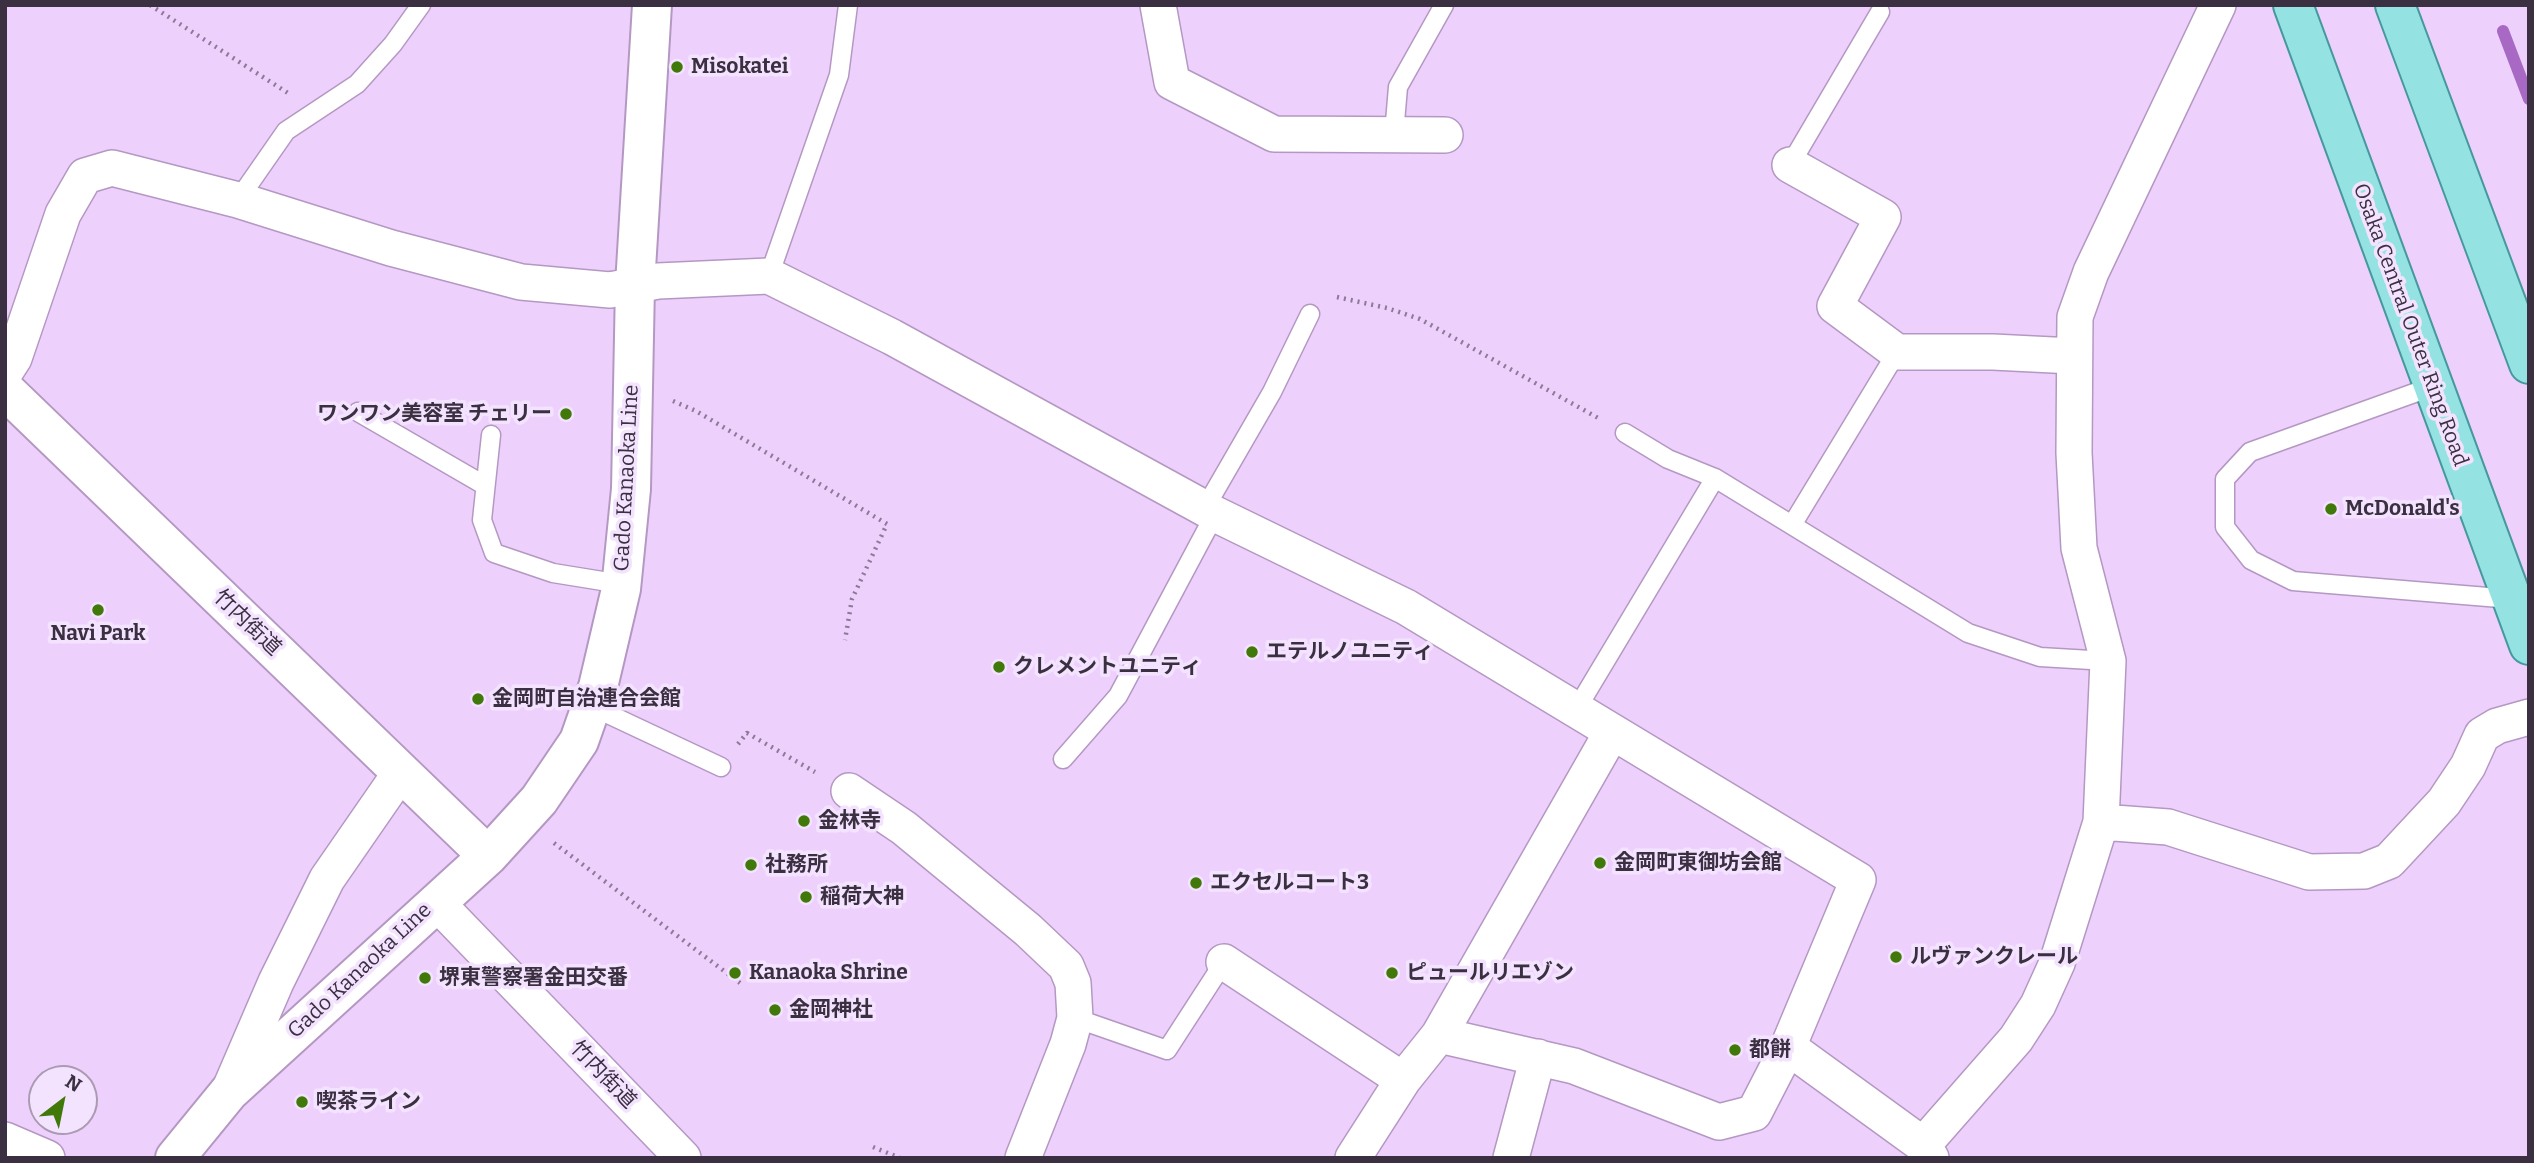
<!DOCTYPE html>
<meta charset="utf-8">
<style>
body{margin:0}
#map{position:relative;width:2534px;height:1163px;overflow:hidden;background:#eed0fd;font-family:Bitter,serif}
canvas{display:block}
.frame{position:absolute;inset:0;border:7px solid #3b3041;pointer-events:none}
.north{position:absolute;left:28px;top:1065px;width:70px;height:70px;box-sizing:border-box;background:#f4e3fe;border:2px solid #aa9bb2;border-radius:50%;rotate:32deg;font-size:19px;font-weight:700;line-height:28px;text-align:center;color:#3b3041}
.north::after{content:'';display:block;margin:auto;width:24px;height:32px;background:#41780a;clip-path:polygon(50% 0,100% 100%,50% 72%,0 100%)}
</style>
<div id="map">
<canvas width="2534" height="1163"></canvas>
<div class="frame"></div>
<div class="north">N</div>
</div>
<script>
const ctx = document.querySelector('canvas').getContext('2d');
ctx.lineJoin = 'round';
function poly(rows) {
  const path = new Path2D();
  for (const r of rows) {
    path.moveTo(r[0], r[1]);
    for (let i = 2; i < r.length; i += 2) path.lineTo(r[i], r[i + 1]);
  }
  return path;
}
function strokePath(path, color, width, dash) {
  ctx.strokeStyle = color;
  ctx.lineWidth = width;
  ctx.lineCap = dash ? 'butt' : 'round';
  ctx.setLineDash(dash || []);
  ctx.stroke(path);
}
function drawText(font, color, halo, rows, align = 'center') {
  ctx.font = font + ' Bitter,"Noto Sans JP",serif';
  ctx.lineWidth = 7;
  ctx.setLineDash([]);
  ctx.textBaseline = 'middle';
  ctx.strokeStyle = halo;
  ctx.fillStyle = color;
  for (const [text, x, y, turn = 0] of rows) {
    ctx.save();
    ctx.translate(x, y);
    ctx.rotate((+turn || 0) * Math.PI / 180);
    ctx.textAlign = isNaN(turn) ? turn : align;
    if (halo) ctx.strokeText(text, 0, 0);
    ctx.fillText(text, 0, 0);
    ctx.restore();
  }
}
const stream = poly([
 [2503,31,2529,99]
]);
const path = poly([
 [150,5,288,93],
 [1337,297,1387,308,1420,319,1600,419],
 [673,401,696,411,887,524,852,599,845,640],
 [738,744,747,733,815,772],
 [554,843,740,983],
 [873,1147,900,1158]
]);
const lane = poly([
 [1394,134,1398,87,1444,5],
 [1790,165,1880,12],
 [238,200,286,131,357,84,393,44,421,5],
 [769,276,839,75,848,5],
 [2431,387,2250,452,2225,479,2225,527,2251,560,2293,581,2512,599],
 [358,412,484,485],
 [1625,433,1668,459,1715,478,1968,633,2040,657,2108,661],
 [491,435,482,520,494,553,553,573,621,584],
 [1205,508,1272,392,1310,314],
 [1792,525,1897,352],
 [591,706,721,767],
 [1576,710,1715,478],
 [1063,759,1118,696,1215,514],
 [1075,1018,1167,1050,1224,962]
]);
const street = poly([
 [1158,5,1172,82,1274,134,1445,135],
 [1790,165,1883,217,1835,306,1897,352,1993,352,2073,356],
 [5,372,14,358,63,214,85,176,112,168,238,200,391,248,521,282,610,290,658,281,769,276,892,337,1215,514,1406,607,1858,880,1788,1047,1754,1113,1719,1122,1574,1066,1439,1035],
 [849,791,904,828,1028,930,1066,966,1073,983,1075,1018,1068,1044,1023,1158],
 [2101,822,2168,827,2309,872,2364,871,2389,861,2444,802,2468,766,2482,735,2497,726,2529,717],
 [436,902,683,1158],
 [1224,962,1403,1080],
 [1788,1047,1923,1145,1931,1158],
 [229,1091,276,982,327,879,401,772],
 [5,1140,47,1158],
 [1923,1145,2016,1039,2038,1005,2057,963,2101,822,2108,661,2079,548,2074,453,2075,317,2091,272,2218,5],
 [1353,1158,1403,1080,1439,1035,1612,732],
 [1511,1158,1538,1057]
]);
const secondary = poly([
 [5,390,488,856],
 [175,1158,229,1092,488,856,539,800,579,741,598,687,621,589,631,489,635,285,652,5]
]);
const primary = poly([
 [2293,5,2529,645],
 [2395,5,2529,364]
]);
const markers = [
 [677,67,7,"#41780a"],
 [566,414,7,"#41780a"],
 [2331,509,7,"#41780a"],
 [98,610,7,"#41780a"],
 [1252,652,7,"#41780a"],
 [999,667,7,"#41780a"],
 [478,699,7,"#41780a"],
 [804,821,7,"#41780a"],
 [1600,863,7,"#41780a"],
 [751,865,7,"#41780a"],
 [1196,883,7,"#41780a"],
 [806,897,7,"#41780a"],
 [1896,957,7,"#41780a"],
 [735,973,7,"#41780a"],
 [1392,973,7,"#41780a"],
 [425,978,7,"#41780a"],
 [775,1010,7,"#41780a"],
 [1735,1050,7,"#41780a"],
 [302,1102,7,"#41780a"]
];
const poiNames = [
 ["Misokatei",691,67],
 ["ワンワン美容室 チェリー",552,414,"right"],
 ["McDonald's",2345,509],
 ["Navi Park",98,634,"center"],
 ["エテルノユニティ",1266,652],
 ["クレメントユニティ",1013,667],
 ["金岡町自治連合会館",492,699],
 ["金林寺",818,821],
 ["金岡町東御坊会館",1614,863],
 ["社務所",765,865],
 ["エクセルコート3",1210,883],
 ["稲荷大神",820,897],
 ["ルヴァンクレール",1910,957],
 ["Kanaoka Shrine",749,973],
 ["ピュールリエゾン",1406,973],
 ["堺東警察署金田交番",439,978],
 ["金岡神社",789,1010],
 ["都餅",1749,1050],
 ["喫茶ライン",316,1102]
];
const streetNames = [
 ["Osaka Central Outer Ring Road",2410,325,70],
 ["Gado Kanaoka Line",627,478,-87],
 ["竹内街道",247,623,44],
 ["Gado Kanaoka Line",360,971,-43],
 ["竹内街道",603,1075,46]
];
strokePath(stream, '#a769c3', 12);
strokePath(lane, '#b498c2', 21);
strokePath(street, '#b498c2', 38);
strokePath(secondary, '#b498c2', 42);
strokePath(primary, '#47989d', 42);
strokePath(path, '#8d7a98', 4.5, [2, 5]);
strokePath(lane, '#fff', 18);
strokePath(street, '#fff', 35);
strokePath(secondary, '#fff', 38);
strokePath(primary, '#94e3e2', 38);
for (const [x, y, r, color] of markers) {
  const dot = new Path2D();
  dot.arc(x, y, r, 0, 2 * Math.PI);
  ctx.fillStyle = color;
  ctx.fill(dot);
  strokePath(dot, '#f4e3fe', 2.5);
}
drawText('bold 21px', '#3b3041', '#f4e3fe', poiNames, 'left');
drawText('21px', '#3b3041', '#f4e3fe', streetNames);
</script>
